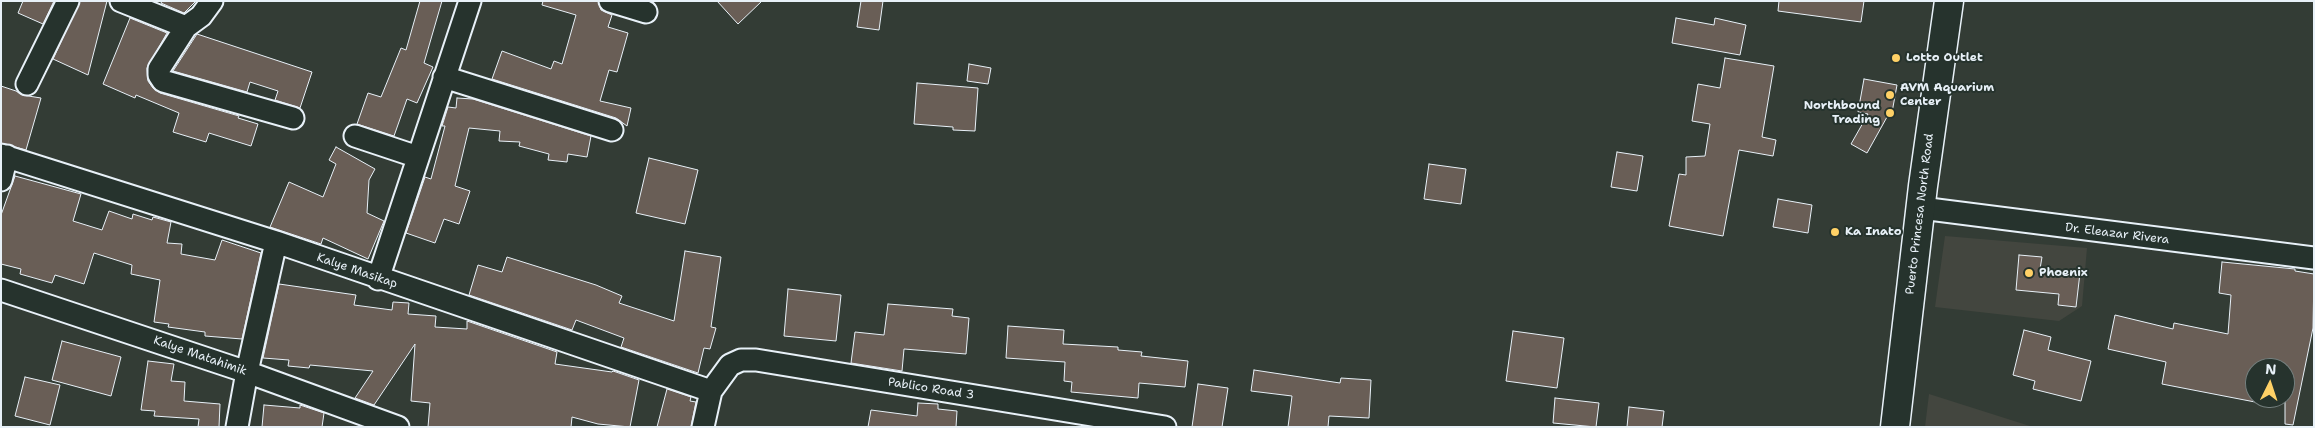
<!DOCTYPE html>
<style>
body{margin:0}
#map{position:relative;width:2315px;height:428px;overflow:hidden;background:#333c35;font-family:"Shantell Sans",sans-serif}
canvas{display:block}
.frame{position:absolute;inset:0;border:2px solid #e8f1f8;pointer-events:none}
.north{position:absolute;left:2245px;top:358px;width:50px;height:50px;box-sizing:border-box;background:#26332d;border:1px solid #747f7e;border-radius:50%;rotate:4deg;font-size:14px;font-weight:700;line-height:20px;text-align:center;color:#e8f1f8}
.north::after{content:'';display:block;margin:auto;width:18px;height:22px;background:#ffd166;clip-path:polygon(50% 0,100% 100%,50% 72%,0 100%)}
</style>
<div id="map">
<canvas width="2315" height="428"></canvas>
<div class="frame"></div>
<div class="north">N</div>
</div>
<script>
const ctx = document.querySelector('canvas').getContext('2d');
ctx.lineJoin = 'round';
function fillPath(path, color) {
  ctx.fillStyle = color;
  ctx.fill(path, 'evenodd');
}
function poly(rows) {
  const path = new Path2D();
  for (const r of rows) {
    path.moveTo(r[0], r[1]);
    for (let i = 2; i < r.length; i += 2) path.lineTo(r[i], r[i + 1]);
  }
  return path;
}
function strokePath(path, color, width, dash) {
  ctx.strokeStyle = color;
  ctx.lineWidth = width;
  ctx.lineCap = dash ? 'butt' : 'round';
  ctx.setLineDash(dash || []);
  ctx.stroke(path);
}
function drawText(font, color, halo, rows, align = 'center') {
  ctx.font = font + ' "Shantell Sans",sans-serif';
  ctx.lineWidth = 4;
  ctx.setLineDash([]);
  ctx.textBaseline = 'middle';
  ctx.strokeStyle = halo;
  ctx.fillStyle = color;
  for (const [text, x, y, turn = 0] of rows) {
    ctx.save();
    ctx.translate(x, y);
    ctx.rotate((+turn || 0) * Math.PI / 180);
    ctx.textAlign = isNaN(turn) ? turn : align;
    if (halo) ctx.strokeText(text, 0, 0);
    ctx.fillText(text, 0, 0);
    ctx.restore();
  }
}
const built = poly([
 [1945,236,2087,248,2082,306,2059,321,1935,307],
 [1929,394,2033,427,1925,427]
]);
const building = poly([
 [23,1,54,1,43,24,18,13,23,1],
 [80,1,107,1,88,75,53,59,80,1],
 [162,1,196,1,184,13,161,3,162,1],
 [420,1,442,1,424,63,433,67,417,103,407,99,394,136,357,124,368,93,381,97,401,48,406,50,420,1],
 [543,1,598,1,601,10,612,15,608,27,628,33,617,72,609,70,600,101,631,108,627,126,616,118,492,79,502,51,551,69,554,61,562,64,576,15,542,5,543,1],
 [717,1,762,1,738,24,717,1],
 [861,1,883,1,879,30,857,27,861,1],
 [1779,1,1864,1,1861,22,1778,11,1779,1],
 [130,18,167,33,147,68,148,81,153,88,160,93,239,116,238,118,258,124,251,146,209,133,206,142,173,132,179,113,136,95,135,98,103,84,130,18],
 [1676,18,1714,25,1715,18,1746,25,1740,55,1672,43,1676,18],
 [197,34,312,72,300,108,275,100,278,91,250,82,247,92,173,71,197,34],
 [1725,58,1774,66,1762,137,1776,140,1773,156,1739,150,1723,236,1669,226,1679,174,1686,175,1686,157,1705,156,1710,124,1692,121,1698,84,1720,88,1725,58],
 [969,64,991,68,988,84,967,81,969,64],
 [1864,79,1897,85,1891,118,1887,117,1867,153,1851,144,1868,114,1858,112,1864,79],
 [917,83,978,88,975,131,953,130,953,127,914,124,917,83],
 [1,86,16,91,22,95,41,98,26,150,1,143,1,86],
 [457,98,473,99,591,136,587,157,568,154,567,162,548,160,549,154,519,146,520,142,499,141,500,131,469,128,455,186,470,191,459,224,444,219,435,243,406,233,425,177,431,179,445,126,442,126,448,107,456,108,457,98],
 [336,147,375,169,369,180,367,213,384,221,368,259,323,238,321,244,270,227,289,182,323,197,336,164,329,160,336,147],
 [1617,152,1643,156,1637,191,1611,187,1617,152],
 [649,158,698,170,685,224,636,213,649,158],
 [1429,164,1466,169,1461,204,1424,199,1429,164],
 [15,176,81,194,73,221,102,230,109,211,132,219,133,214,152,220,153,217,171,222,167,243,182,244,181,254,215,260,222,240,261,253,242,339,205,336,205,332,168,327,169,324,154,322,160,280,131,274,132,265,94,253,84,284,55,275,52,283,20,274,21,269,1,264,1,215,15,176],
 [1778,199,1812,205,1808,233,1773,227,1778,199],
 [685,251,721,257,711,327,716,328,710,349,704,348,698,373,621,347,624,338,576,320,572,330,469,295,478,265,502,272,507,257,596,285,622,296,619,303,674,321,685,251],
 [2019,255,2042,257,2040,269,2080,273,2076,307,2058,305,2059,294,2016,290,2019,255],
 [2222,262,2295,269,2295,271,2314,274,2313,328,2293,425,2285,424,2285,368,2255,368,2255,402,2162,384,2166,362,2108,349,2115,315,2173,329,2174,323,2228,334,2231,295,2219,293,2222,262],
 [279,284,356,295,354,305,392,310,393,302,409,303,408,314,436,316,435,327,467,329,467,321,557,352,555,364,612,372,613,371,639,380,630,427,598,424,572,417,571,427,428,427,430,403,411,401,415,344,374,405,355,398,373,371,310,365,309,368,288,366,289,360,263,358,279,284],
 [788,289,841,295,836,341,784,336,788,289],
 [888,304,953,309,952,316,969,318,966,354,904,349,902,371,851,363,855,332,884,335,888,304],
 [1008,326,1064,330,1063,344,1118,347,1118,350,1142,352,1141,356,1188,361,1185,387,1139,383,1138,398,1071,392,1072,382,1064,381,1065,362,1006,358,1008,326],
 [2024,330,2051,337,2048,350,2091,361,2081,401,2033,389,2035,381,2013,375,2024,330],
 [1513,331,1564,338,1557,388,1506,381,1513,331],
 [62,341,121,357,111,396,52,380,62,341],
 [148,361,174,364,171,381,185,382,184,401,220,404,219,427,198,427,199,419,154,416,155,411,141,410,148,361],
 [1254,370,1340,383,1341,378,1371,380,1369,418,1329,416,1328,427,1288,427,1292,396,1251,391,1254,370],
 [25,377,60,385,50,425,15,416,25,377],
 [1198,384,1228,388,1222,427,1192,427,1198,384],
 [667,389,691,397,690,401,696,402,691,427,657,427,667,389],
 [1555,398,1599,403,1596,427,1553,423,1555,398],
 [918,403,938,404,938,409,957,411,956,427,868,427,871,410,917,416,918,403],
 [264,405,300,408,300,405,324,413,322,427,262,427,264,405],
 [1629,407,1664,411,1662,427,1627,427,1629,407]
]);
const street = poly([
 [121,1,186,27],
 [212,1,201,16,186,27,159,69,159,75,163,81,293,118],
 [610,1,646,12],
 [444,77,612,130],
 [27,84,68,1],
 [355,136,418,157],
 [1,155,276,242,711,391],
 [1,180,7,156],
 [1921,208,2314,258],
 [378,279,470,1],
 [1,290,247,372,398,427],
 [237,427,247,372,276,242],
 [703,427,711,391,730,365,741,360,756,360,1165,427]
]);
const primary = poly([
 [1895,427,1923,186,1949,1]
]);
const markers = [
 [1896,58,5,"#ffd166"],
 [1890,95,5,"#ffd166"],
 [1890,113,5,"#ffd166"],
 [1835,232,5,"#ffd166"],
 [2029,273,5,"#ffd166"]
];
const poiNames = [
 ["Lotto Outlet",1906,58],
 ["AVM Aquarium",1900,88],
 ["Center",1900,102],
 ["Northbound",1880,106,"right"],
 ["Trading",1880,120,"right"],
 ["Ka Inato",1845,232],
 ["Phoenix",2039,273]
];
const streetNames = [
 ["Puerto Princesa North Road",1920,214,-83],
 ["Dr. Eleazar Rivera",2117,234,7],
 ["Kalye Masikap",357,271,19],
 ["Kalye Matahimik",200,356,19],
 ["Pablico Road 3",931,389,9]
];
fillPath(built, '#43463f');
fillPath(building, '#695e56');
strokePath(building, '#e8f1f8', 1);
strokePath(street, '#e8f1f8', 25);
strokePath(primary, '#e8f1f8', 31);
strokePath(street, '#26332d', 21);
strokePath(primary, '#26332d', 28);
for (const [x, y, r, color] of markers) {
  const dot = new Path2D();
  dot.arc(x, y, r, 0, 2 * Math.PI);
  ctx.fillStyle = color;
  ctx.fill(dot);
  strokePath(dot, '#26332d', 2);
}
drawText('bold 12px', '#e8f1f8', '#26332d', poiNames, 'left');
drawText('12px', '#e8f1f8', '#26332d', streetNames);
</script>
